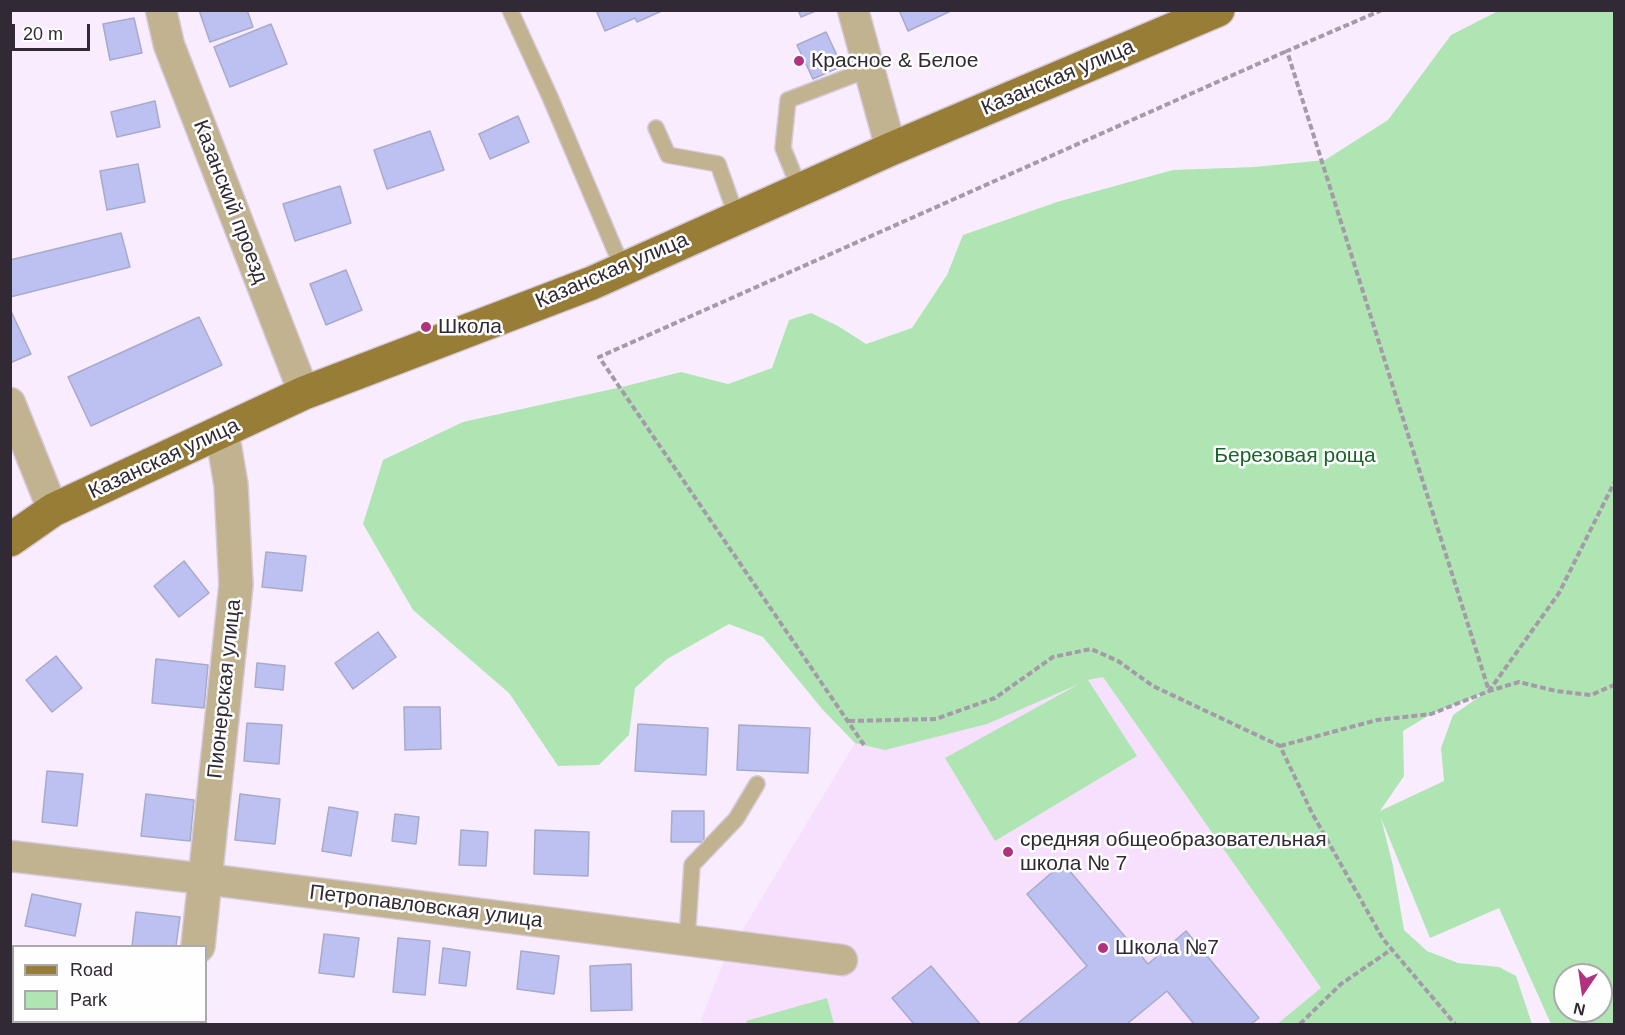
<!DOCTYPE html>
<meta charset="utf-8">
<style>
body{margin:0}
#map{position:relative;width:1625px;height:1035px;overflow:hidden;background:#f9ecfe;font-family:Helvetica,sans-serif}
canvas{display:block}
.frame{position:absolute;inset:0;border:12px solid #312934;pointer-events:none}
.legend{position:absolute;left:12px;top:945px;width:195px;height:78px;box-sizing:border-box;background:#fefefe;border:2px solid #aca9ad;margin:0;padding:8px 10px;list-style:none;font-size:18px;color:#312934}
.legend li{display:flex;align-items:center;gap:12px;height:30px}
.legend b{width:30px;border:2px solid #aca9ad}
.north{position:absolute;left:1553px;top:963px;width:60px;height:60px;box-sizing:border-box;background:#fefefe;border:2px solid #aca9ad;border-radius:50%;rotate:193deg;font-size:16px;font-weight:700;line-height:24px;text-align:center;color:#312934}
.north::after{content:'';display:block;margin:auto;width:21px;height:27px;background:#b1327f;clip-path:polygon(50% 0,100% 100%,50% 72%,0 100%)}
.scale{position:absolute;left:12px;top:24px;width:78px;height:27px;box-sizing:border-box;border:3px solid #312934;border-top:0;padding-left:8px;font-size:18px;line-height:21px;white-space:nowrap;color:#312934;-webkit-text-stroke:4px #fefefe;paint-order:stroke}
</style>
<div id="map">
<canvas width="1625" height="1035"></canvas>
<div class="frame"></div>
<ul class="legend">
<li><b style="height:8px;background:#987d36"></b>Road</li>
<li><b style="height:16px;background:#afe5b3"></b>Park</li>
</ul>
<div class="north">N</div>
<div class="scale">20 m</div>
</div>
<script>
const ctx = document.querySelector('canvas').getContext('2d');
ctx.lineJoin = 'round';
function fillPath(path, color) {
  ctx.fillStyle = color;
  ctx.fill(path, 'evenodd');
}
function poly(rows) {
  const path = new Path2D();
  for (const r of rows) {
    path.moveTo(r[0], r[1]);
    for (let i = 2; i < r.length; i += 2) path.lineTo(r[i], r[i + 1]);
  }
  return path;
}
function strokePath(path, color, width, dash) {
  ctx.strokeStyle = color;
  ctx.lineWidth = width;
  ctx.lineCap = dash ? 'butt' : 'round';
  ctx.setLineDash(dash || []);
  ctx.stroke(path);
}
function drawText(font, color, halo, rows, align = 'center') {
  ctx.font = font + ' Helvetica,sans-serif';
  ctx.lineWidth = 5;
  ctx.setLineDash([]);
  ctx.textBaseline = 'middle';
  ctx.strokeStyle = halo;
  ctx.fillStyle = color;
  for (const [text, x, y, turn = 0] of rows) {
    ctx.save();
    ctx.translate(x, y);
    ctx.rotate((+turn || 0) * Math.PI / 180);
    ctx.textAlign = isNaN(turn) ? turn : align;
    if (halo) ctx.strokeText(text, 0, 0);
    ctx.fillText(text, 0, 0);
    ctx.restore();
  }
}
const built = poly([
 [1096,666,1321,988,1277,1024,703,1024,701,1020,724,961,855,743]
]);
const green = poly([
 [1500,10,1614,11,1614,1024,1551,1024,1499,908,1430,938,1381,818,1393,866,1404,930,1427,951,1458,963,1499,967,1516,976,1532,1024,1277,1024,1321,988,1103,677,1088,680,1137,756,995,841,945,758,1079,684,987,724,885,750,855,743,823,710,763,637,729,624,667,659,635,688,629,735,599,765,558,766,509,693,413,610,363,524,383,460,463,422,626,386,681,372,728,384,772,368,789,320,811,313,838,326,866,344,912,328,947,275,963,235,1057,202,1173,170,1255,167,1325,160,1388,120,1451,35],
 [1486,692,1453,715,1441,748,1444,781,1380,811,1404,776,1403,731,1431,714],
 [1565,975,1601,975,1601,1011,1565,1011],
 [827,998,834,1024,747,1024,746,1021]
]);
const building = poly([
 [199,10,247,10,253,27,210,42,199,10],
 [596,10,664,10,637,22,635,18,605,31,596,10],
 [798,10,818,10,801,17,798,10],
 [899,10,953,10,908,31,899,10],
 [134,18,142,53,110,60,103,24,134,18],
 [271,24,287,64,230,87,214,47,271,24],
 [826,32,842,66,813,79,797,45,826,32],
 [155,101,160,127,117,137,111,112,155,101],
 [518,116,529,142,490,159,479,134,518,116],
 [430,131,444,170,387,189,374,150,430,131],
 [138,164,145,202,107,210,100,171,138,164],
 [340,186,351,223,295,241,283,204,340,186],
 [121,233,130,267,10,297,10,260,121,233],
 [346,270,362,310,326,325,310,284,346,270],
 [10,309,31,354,12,362,10,359,10,309],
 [199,317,222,365,91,426,68,377,199,317],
 [266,552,306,556,302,591,262,587,266,552],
 [184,561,209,593,179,617,154,586,184,561],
 [378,632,396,657,353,689,335,663,378,632],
 [56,656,82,688,52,712,26,680,56,656],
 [156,659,208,665,204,708,152,703,156,659],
 [257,663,285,666,283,690,255,687,257,663],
 [404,707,440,707,441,749,405,750,404,707],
 [247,723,282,725,279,764,244,761,247,723],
 [638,724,708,728,706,775,635,771,638,724],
 [739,725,810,728,808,773,737,770,739,725],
 [47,771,83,774,77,826,42,822,47,771],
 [146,794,194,800,190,841,141,836,146,794],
 [240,794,280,799,275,844,235,840,240,794],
 [329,807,358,812,351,856,322,851,329,807],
 [672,811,704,811,704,842,671,842,672,811],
 [395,814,419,817,416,844,392,841,395,814],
 [461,830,488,832,486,866,459,865,461,830],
 [535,830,589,832,588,876,534,874,535,830],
 [1063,863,1148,964,1186,931,1259,1018,1251,1024,1194,1024,1167,991,1127,1024,1017,1024,1087,966,1027,894,1063,863],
 [32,894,81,904,75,936,25,926,32,894],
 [136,912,180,917,176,946,132,946,136,912],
 [324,934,359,938,354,977,319,973,324,934],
 [398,938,430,941,425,995,393,992,398,938],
 [443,948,470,952,466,986,439,983,443,948],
 [521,951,559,956,554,994,517,989,521,951],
 [631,964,632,1010,591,1011,590,966,631,964],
 [931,966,980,1024,914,1024,892,998,931,966],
 [13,1004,14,1022,37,1022,36,1024,10,1024,13,1004]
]);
const path = poly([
 [1382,10,1287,51,1489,691,1559,593,1614,483],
 [849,721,936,719,995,698,1053,657,1091,649,1118,661,1153,686,1280,746,1312,813,1383,939,1455,1024],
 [864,745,599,357,1287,51],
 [1280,746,1377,720,1431,714,1489,691,1519,682,1556,691,1591,695,1614,685],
 [1300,1024,1341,984,1392,949]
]);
const service = poly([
 [510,10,550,97,623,269],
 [656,128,668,155,718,164,737,218],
 [800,190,783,148,788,100,869,69],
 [687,940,692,865,736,819,757,784]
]);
const minor = poly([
 [161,10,169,45,304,393],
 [853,10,891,149],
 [10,403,53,510],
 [10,856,205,879,842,960]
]);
const tertiary = poly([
 [198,946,236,585,231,485,222,432],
 [189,1024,189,1022]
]);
const primary = poly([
 [10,540,53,510,304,393,592,283,891,149,1218,10]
]);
const markers = [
 [799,61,6,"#b1327f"],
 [426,327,6,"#b1327f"],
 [1008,852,6,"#b1327f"],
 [1103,948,6,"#b1327f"]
];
const poiNames = [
 ["Красное & Белое",811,61],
 ["Школа",438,327],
 ["средняя общеобразовательная",1020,840],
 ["школа № 7",1020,864],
 ["Школа №7",1115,948]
];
const streetNames = [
 ["Казанская улица",1058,78,-23],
 ["Казанский проезд",230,202,69],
 ["Казанская улица",612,271,-23],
 ["Казанская улица",164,459,-25],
 ["Пионерская улица",225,689,-84],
 ["Петропавловская улица",426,907,7]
];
const parkNames = [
 ["Березовая роща",1295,456]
];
fillPath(built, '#f6e0fd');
fillPath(green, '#afe5b3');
fillPath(building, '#bdc1f1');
strokePath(building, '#a7aacb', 1.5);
strokePath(service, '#d5c9da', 18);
strokePath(minor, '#d5c9da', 33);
strokePath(tertiary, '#d5c9da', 36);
strokePath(primary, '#d5c9da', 36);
strokePath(path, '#a59aa9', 4, [6, 3]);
strokePath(service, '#c1b38f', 15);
strokePath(minor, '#c1b38f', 30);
strokePath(tertiary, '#c1b38f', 33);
strokePath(primary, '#987d36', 33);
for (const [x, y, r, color] of markers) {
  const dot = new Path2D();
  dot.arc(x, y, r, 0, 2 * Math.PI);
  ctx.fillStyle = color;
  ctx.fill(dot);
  strokePath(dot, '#fefefe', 2);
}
drawText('21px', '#312934', '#fefefe', poiNames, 'left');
drawText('21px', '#312934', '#fefefe', streetNames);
drawText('21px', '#1a632a', '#fefefe', parkNames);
</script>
